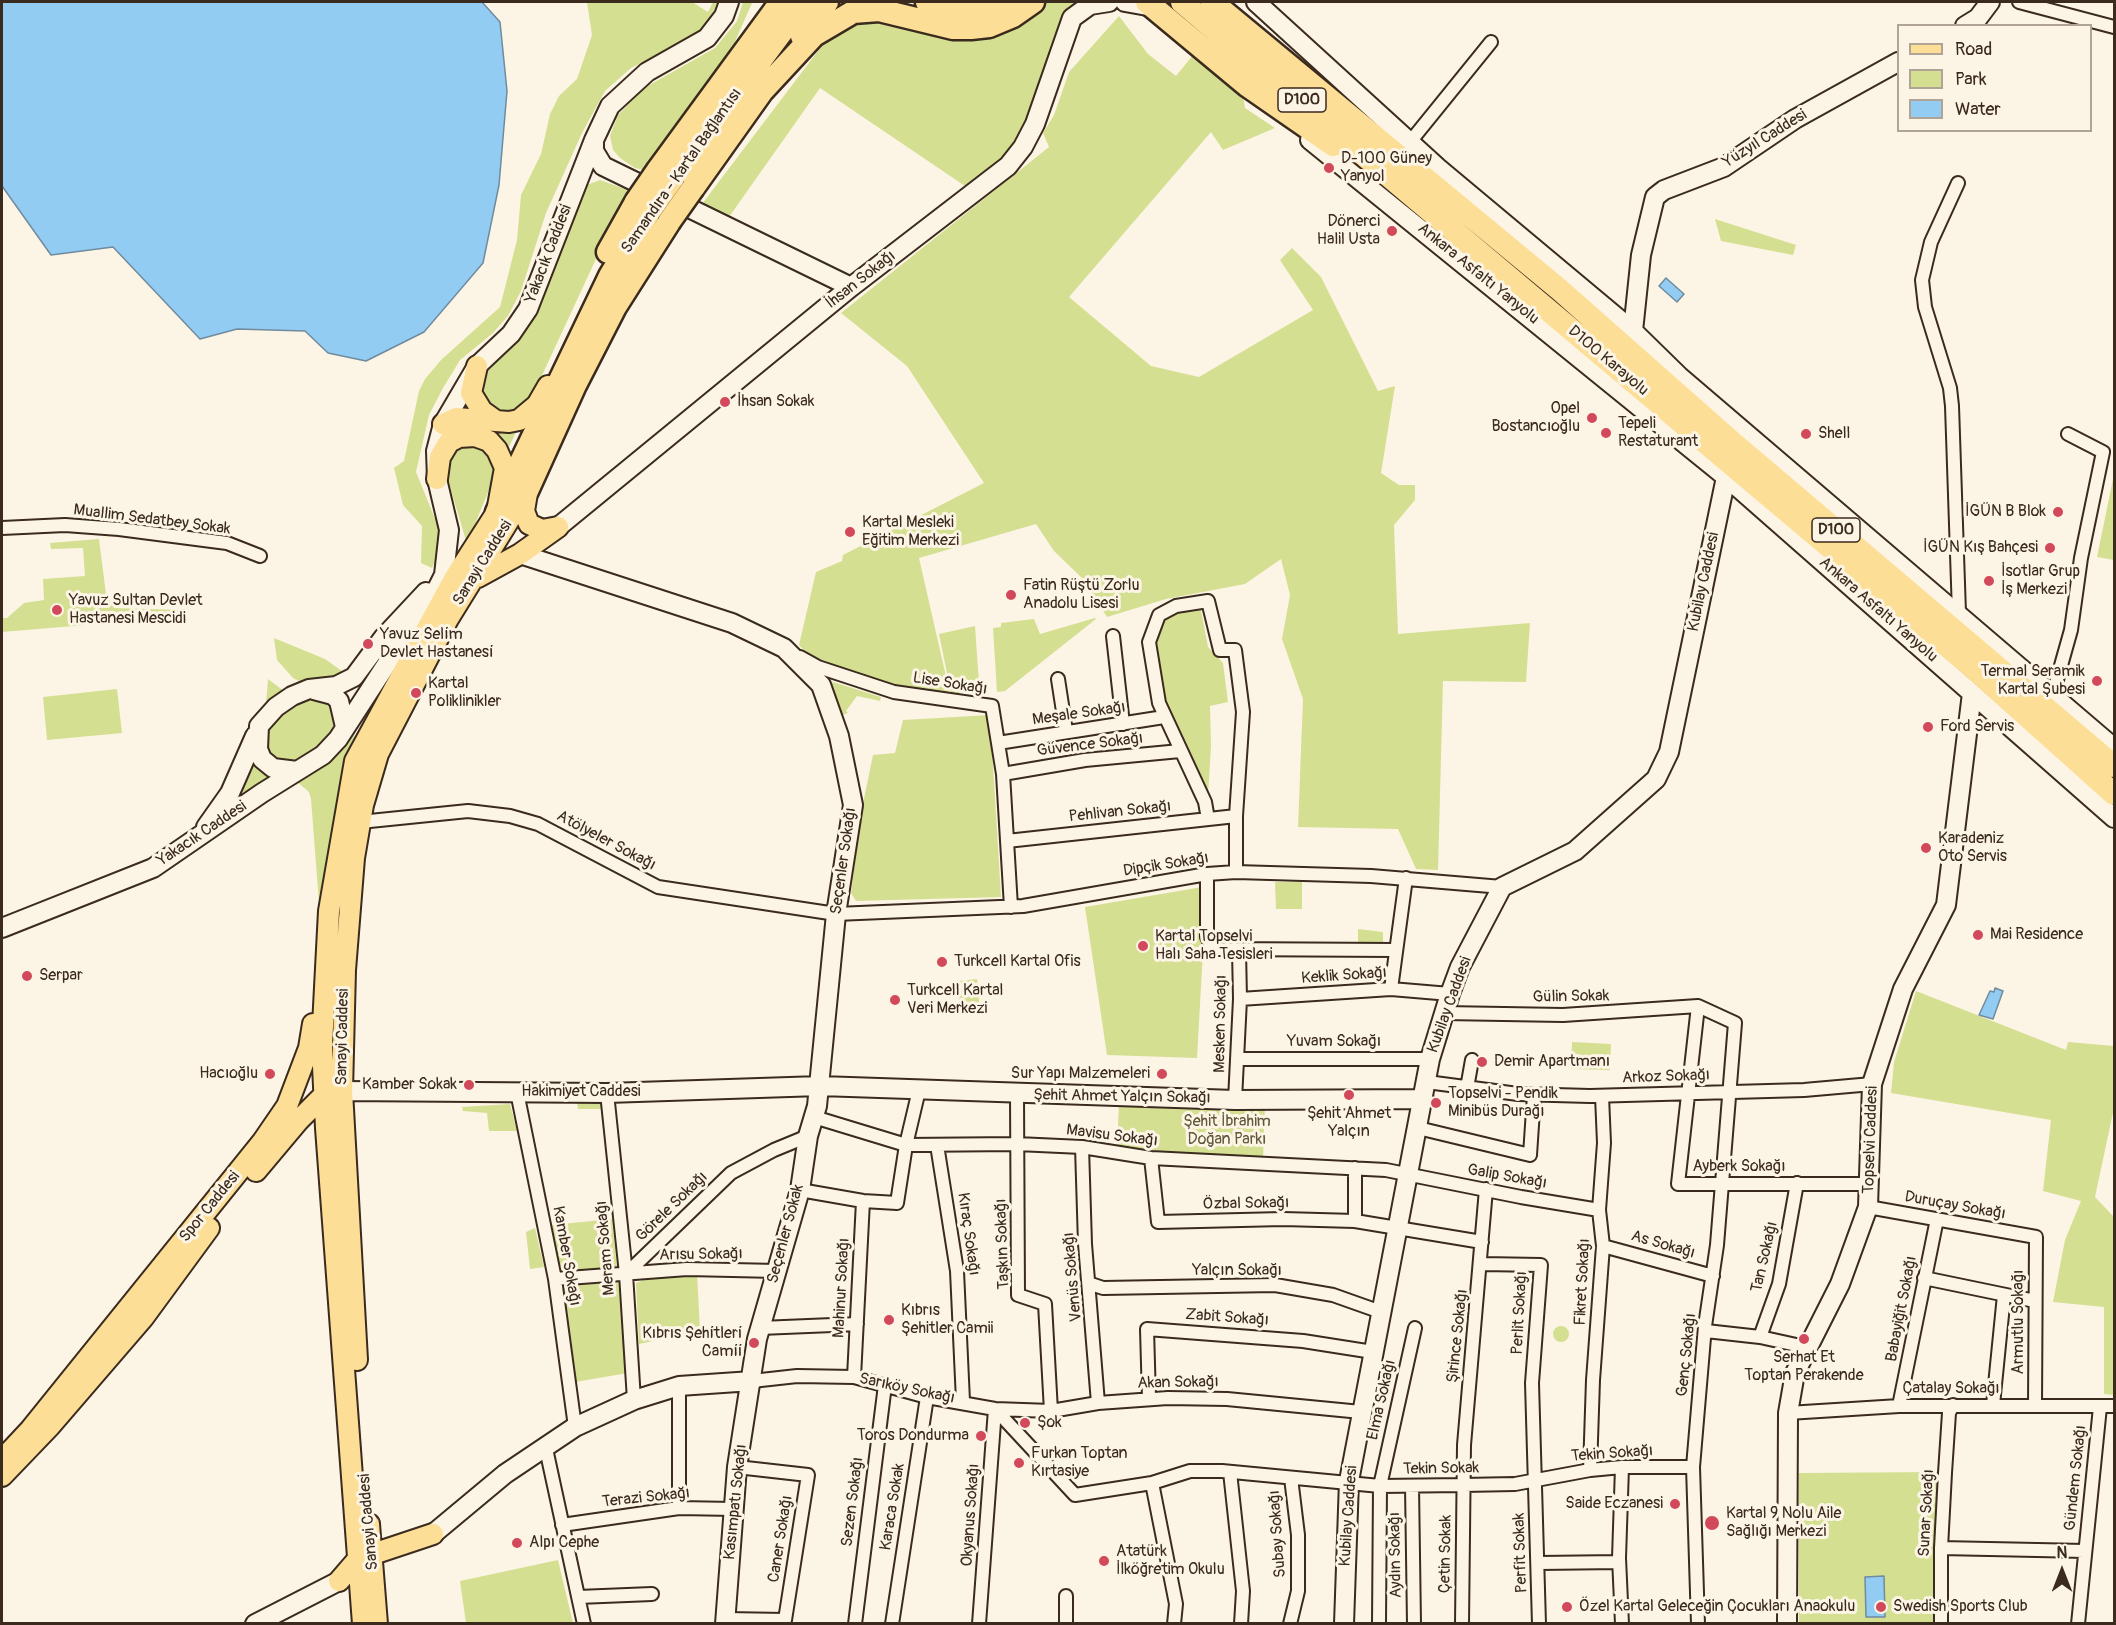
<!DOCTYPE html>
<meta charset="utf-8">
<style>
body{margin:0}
#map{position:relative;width:2116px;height:1625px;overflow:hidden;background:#fcf5e5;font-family:Pangolin,sans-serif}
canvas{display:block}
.frame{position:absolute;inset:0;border:3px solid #3b2a1e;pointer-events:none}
.legend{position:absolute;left:1897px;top:24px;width:195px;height:108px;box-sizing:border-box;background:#fcf5e5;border:2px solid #afa495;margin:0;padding:8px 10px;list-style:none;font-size:18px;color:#3b2a1e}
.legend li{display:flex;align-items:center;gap:12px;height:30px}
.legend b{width:30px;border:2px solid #afa495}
.north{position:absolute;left:2032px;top:1541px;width:60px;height:60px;-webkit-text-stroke:4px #fcf5e5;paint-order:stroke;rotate:0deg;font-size:16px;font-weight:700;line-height:24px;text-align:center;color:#3b2a1e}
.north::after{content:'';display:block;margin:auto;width:21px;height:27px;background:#3b2a1e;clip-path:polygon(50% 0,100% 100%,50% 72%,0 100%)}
</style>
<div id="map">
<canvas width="2116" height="1625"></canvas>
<div class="frame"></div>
<ul class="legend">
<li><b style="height:8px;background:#fcde96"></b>Road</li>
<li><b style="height:16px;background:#d5df92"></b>Park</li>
<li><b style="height:16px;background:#93ccf3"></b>Water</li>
</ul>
<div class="north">N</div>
</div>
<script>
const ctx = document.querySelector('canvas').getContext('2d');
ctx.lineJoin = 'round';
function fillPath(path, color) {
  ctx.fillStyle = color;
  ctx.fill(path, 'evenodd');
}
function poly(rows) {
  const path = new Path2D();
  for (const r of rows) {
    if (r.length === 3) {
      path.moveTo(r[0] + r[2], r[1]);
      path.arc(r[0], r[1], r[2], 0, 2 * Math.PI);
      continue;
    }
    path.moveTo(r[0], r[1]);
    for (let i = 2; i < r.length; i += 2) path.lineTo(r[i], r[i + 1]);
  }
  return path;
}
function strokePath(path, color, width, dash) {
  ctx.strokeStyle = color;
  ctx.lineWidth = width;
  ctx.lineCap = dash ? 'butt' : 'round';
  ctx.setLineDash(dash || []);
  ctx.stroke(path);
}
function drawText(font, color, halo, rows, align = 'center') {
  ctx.font = font + ' Pangolin,sans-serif';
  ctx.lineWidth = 6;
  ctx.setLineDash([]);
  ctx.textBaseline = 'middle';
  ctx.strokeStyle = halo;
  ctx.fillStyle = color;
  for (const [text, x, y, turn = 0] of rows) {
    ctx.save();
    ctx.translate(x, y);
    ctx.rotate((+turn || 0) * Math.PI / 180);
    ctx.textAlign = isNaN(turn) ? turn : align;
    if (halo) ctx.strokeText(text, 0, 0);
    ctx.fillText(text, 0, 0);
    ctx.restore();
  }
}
const green = poly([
 [587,2,692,2,708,12,713,2,719,2,700,34,631,68,605,91,582,133,546,213,521,291,508,316,493,333,460,360,443,388,429,415,416,472,438,526,438,554,432,568,421,563,422,526,403,505,394,468,404,461,419,391,425,379,441,360,500,307,517,240,521,195,541,154,550,114,559,96,577,79,592,35],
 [743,2,752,3,730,53,648,171,635,168,620,158,613,150,610,136,618,115,644,88,715,48,737,21],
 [1043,2,1087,2,1016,145,968,188,820,88,729,217,702,204,824,43,849,20],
 [1119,16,1148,54,1176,76,1193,55,1243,96,1245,108,1275,128,1223,150,1211,132,1069,297,1151,366,1199,377,1313,310,1280,260,1292,248,1321,277,1378,391,1395,386,1381,473,1399,485,1415,485,1415,500,1394,525,1398,634,1530,623,1526,682,1443,681,1438,870,1416,869,1398,829,1298,827,1303,699,1282,639,1290,595,1281,559,1245,584,1166,599,1107,617,1083,579,1054,551,1036,524,919,558,950,694,888,685,809,655,799,645,816,572,842,561,843,555,984,483,907,366,841,313,1049,147,1043,133,1054,115,1069,72],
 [600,180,628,190,532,397,523,408,506,414,488,407,479,390,481,375,491,364,581,187],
 [1715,219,1796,245,1793,255,1721,241],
 [452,424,519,426,508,449,496,436],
 [477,442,498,462,495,475,467,544,444,467,450,448],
 [2114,474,2114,560,2097,557],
 [99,539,106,594,114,608,181,610,182,617,2,632,2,618,7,618,24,603,44,600,43,579,85,576,83,548,51,549,50,543],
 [1200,605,1208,647,1223,663,1228,702,1210,706,1211,746,1208,796,1167,717,1153,644,1160,620,1176,608],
 [1095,618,1096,619,1005,691,997,692,993,628,1001,627,1001,623,1034,619,1040,634],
 [975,626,979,683,970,684,970,693,951,693,939,634],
 [274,638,325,659,346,674,321,683,305,684,293,678,277,660],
 [268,679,284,691,266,704],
 [833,682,881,697,880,701,857,696,846,711,848,713,842,715,830,685],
 [117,689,122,733,47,740,43,697],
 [309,700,327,701,332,705,336,720,330,736,319,748,306,757,293,761,272,759,266,753,265,736,269,727,283,711,300,702],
 [990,715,1001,897,856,901,851,893,861,813,873,755,895,753,903,720],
 [357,727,340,781,319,903,311,799,309,792,296,781],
 [254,762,264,774,276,777,225,811],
 [1275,882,1302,882,1302,909,1276,909],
 [1202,887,1203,951,1197,1058,1107,1055,1085,907],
 [1358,929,1383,932,1383,942,1358,943],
 [977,979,980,1012,960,1013,958,981],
 [1916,991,2066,1050,2068,1042,2114,1046,2114,1108,2095,1197,2114,1217,2114,1395,2104,1394,2104,1307,2053,1302,2065,1240,2081,1201,2043,1191,2051,1120,1891,1093,1894,1062],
 [1572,1042,1611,1044,1610,1070,1571,1069],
 [604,1100,605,1109,578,1109,577,1101],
 [1119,1103,1265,1105,1263,1160,1117,1147],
 [510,1104,517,1131,489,1131,487,1113,463,1111,462,1107],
 [612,1219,628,1373,575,1382,551,1225],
 [535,1228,544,1267,530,1269,526,1232],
 [697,1272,700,1331,639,1344,636,1283,649,1278],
 [1561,1334,8],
 [1940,1472,1935,1623,1799,1624,1799,1473],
 [558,1560,573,1623,466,1623,460,1581]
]);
const water = poly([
 [2,2,482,2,500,22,507,91,499,185,483,263,424,332,366,361,328,353,305,331,237,329,200,339,113,247,51,255,2,186,2,2],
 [1666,278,1684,294,1677,302,1659,286,1666,278],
 [1995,988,2003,991,1993,1019,1979,1015,1990,991,1994,992,1995,988],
 [1884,1576,1885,1617,1866,1617,1865,1577,1884,1576]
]);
const street = poly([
 [2019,2,2114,27],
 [1410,142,1491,42],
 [1958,183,1931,242,1922,280,1925,307,1950,388,1952,406,1959,613],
 [2,528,65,525,119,529,227,543,260,556],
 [1113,636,1123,724],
 [800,657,818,667,894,692,992,706,1003,774,1011,907],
 [1058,679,1066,731],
 [2053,694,2071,630,2081,558,2103,452,2068,434],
 [998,743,1164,717],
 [1003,774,1085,760,1180,751],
 [1208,819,1205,802,1159,703,1149,642,1159,615,1176,606,1208,601,1220,650,1235,650,1243,712,1236,816,1236,872],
 [360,822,468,811,510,816,538,824,658,887,836,914,1023,906,1207,874,1236,872,1371,876,1502,887],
 [1007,841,1236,816],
 [1207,874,1207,937,1212,947,1218,949,1395,950],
 [1391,989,1406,878],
 [1240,999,1391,989,1450,994],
 [1698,1006,1678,1184,1871,1184],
 [1444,1013,1563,1015,1698,1006,1735,1023,1717,1245,1705,1326,1693,1467,1698,1624],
 [1237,1059,1430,1059],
 [1427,1082,1518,1094,1590,1096,1804,1090,1872,1084],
 [1467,1088,1472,1060],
 [517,1092,555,1279,575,1427],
 [607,1093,626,1274,634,1400],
 [1017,1094,1018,1295,1045,1304,1051,1411],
 [1235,1100,1240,999,1239,950],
 [814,1117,906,1145,1017,1144,1082,1147,1151,1158,1386,1170,1521,1197,1599,1210],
 [1418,1128,1530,1155,1534,1095],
 [937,1145,957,1271,963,1401],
 [1082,1147,1085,1244,1098,1403],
 [1151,1158,1158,1222,1283,1219,1355,1221,1482,1242],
 [1355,1168,1355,1221],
 [800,1190,863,1201,897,1203,906,1145,919,1090],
 [1868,1207,2036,1237,2035,1406],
 [1603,1246,1713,1276],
 [1482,1264,1541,1265,1532,1383,1539,1624],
 [626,1274,731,1173,774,1150,808,1136],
 [1924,1278,2035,1301],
 [555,1279,687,1269,777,1271],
 [1091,1284,1103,1288,1275,1285,1333,1295,1381,1312],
 [760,1328,857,1324],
 [1706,1331,1760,1337,1810,1348],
 [1760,1337,1779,1284,1797,1183],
 [854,1377,863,1201],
 [752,1381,797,1376,854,1377,927,1397,995,1409,1051,1411,1098,1403,1168,1398,1227,1399,1361,1412],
 [679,1386,679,1508],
 [1149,1399,1147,1329,1303,1341,1373,1352],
 [1993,1405,2004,1295],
 [1899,1406,1937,1219],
 [995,1409,1075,1495,1152,1483,1190,1471,1222,1471,1380,1486,1463,1485,1515,1484,1590,1470,1622,1467,1693,1467],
 [1788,1413,1899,1406,2114,1406],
 [545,1444,584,1624],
 [1590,1470,1593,1380,1603,1246,1599,1210,1604,1143,1602,1096],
 [1230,1472,1243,1591,1241,1624],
 [1152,1483,1176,1604,1174,1624],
 [1412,1486,1414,1624],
 [562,1525,679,1508,734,1509],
 [1941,1548,2085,1551],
 [1539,1563,1619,1562],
 [578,1597,652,1594],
 [726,1619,785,1620,808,1475,737,1467],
 [855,1624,885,1385],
 [892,1624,927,1397],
 [979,1624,995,1409],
 [1066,1624,1066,1596],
 [1290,1624,1298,1591,1298,1535,1291,1478],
 [1379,1624,1380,1486,1415,1328],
 [1462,1624,1464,1445,1486,1189],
 [1622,1624,1619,1558,1622,1467],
 [1941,1624,1941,1548,1945,1473,1949,1413,1953,1405],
 [2078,1624,2100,1407]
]);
const secondary = poly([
 [1125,2,1153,7],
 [1256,2,1438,168,1633,331,1679,376,2114,748],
 [1965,26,1978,18,1990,2],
 [594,140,594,151,603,166,851,287],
 [1310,140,1726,477,2114,818],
 [1633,331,1641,255,1655,197,1664,190,1724,167,1795,119,1898,62],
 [558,527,851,287,1008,166,1023,147,1035,124,1072,18,1090,5,1109,2],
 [520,554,732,623,784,648,821,685,839,736,853,805,836,914,817,1106,808,1136,800,1190,757,1339,737,1467,725,1624],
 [314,690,333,695,339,701,345,727],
 [297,771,273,768,262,759,258,749,259,726,276,707,292,696,309,689,336,686,354,677,383,638,426,592],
 [206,827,230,793,255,736],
 [2,928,153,868,262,793,323,755,338,739,403,639,430,603,444,575,449,530,437,479,436,451,443,424,477,366,511,334,528,309,594,140,610,106,647,72,707,38,724,16,729,2],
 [328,1094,342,1091,607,1093,820,1086,1235,1100,1424,1099],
 [433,1534,505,1474,575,1427,634,1400,679,1386,752,1381],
 [255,1624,339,1581],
 [1344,1624,1349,1481,1430,1059,1450,994,1460,967,1502,887,1575,851,1656,779,1669,752,1726,477],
 [1787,1624,1788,1413,1795,1373,1840,1284,1868,1207,1872,1084,1903,989,1946,905,1972,693]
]);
const primary = poly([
 [477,366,471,393,482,411,496,421],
 [443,424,456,418,509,422,519,420,537,405,548,386],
 [527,493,524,511,529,524,542,530,558,527],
 [478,577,520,554,558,527],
 [256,1171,298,1121,324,1095],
 [357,1360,342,1091,345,970,354,858,363,805,378,754,448,619,527,491],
 [2,1460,30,1430,263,1141,287,1106,309,1048,313,1024],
 [2,1476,50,1426,143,1318,209,1228],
 [369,1524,377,1624],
 [339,1581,358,1559,433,1534],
 [363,1624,326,1128,322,1045,329,911,355,761,454,579,497,512,505,468,497,450,489,441,475,436,459,437,449,442,440,457,437,479]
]);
const highway = poly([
 [927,2,943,10,962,14,978,12,998,6,1004,2],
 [1147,2,1248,86,1333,145],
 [1182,2,1971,666,2114,794],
 [1212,2,1560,290,1732,442,2114,766],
 [802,36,827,2],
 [763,90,814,35,853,12,879,10,953,28,971,28,989,26,1013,16,1033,2],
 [658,170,781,2],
 [673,178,804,2],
 [693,188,772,77],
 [608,252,636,202],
 [527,491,575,385,615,307,669,222],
 [497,512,610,276,649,212]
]);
const highwayBridge = poly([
 [636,202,658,170],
 [649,212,673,178],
 [669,222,693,188]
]);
const markers = [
 [1329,168,6,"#d1495b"],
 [1392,231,6,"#d1495b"],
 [725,402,6,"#d1495b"],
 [1592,418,6,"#d1495b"],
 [1606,433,6,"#d1495b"],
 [1806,434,6,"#d1495b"],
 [2058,512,6,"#d1495b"],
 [850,532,6,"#d1495b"],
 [2050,548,6,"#d1495b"],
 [1989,581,6,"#d1495b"],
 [1011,595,6,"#d1495b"],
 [57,610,6,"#d1495b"],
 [368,644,6,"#d1495b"],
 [2097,681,6,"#d1495b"],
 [416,693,6,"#d1495b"],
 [1928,727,6,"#d1495b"],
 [1926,848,6,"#d1495b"],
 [1978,935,6,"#d1495b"],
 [1143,946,6,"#d1495b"],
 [942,962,6,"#d1495b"],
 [27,976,6,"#d1495b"],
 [895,1000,6,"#d1495b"],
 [1482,1062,6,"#d1495b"],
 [270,1074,6,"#d1495b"],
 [1162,1074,6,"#d1495b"],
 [469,1085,6,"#d1495b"],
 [1349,1095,6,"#d1495b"],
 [1436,1103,6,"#d1495b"],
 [889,1320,6,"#d1495b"],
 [1804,1339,6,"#d1495b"],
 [754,1343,6,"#d1495b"],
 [1025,1423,6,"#d1495b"],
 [981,1436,6,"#d1495b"],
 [1019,1463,6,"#d1495b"],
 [1675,1504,6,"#d1495b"],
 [1712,1523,8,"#d1495b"],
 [517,1543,6,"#d1495b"],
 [1104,1561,6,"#d1495b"],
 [1567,1607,6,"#d1495b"],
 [1881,1607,6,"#d1495b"]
];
const shields = [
 [1302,100,48],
 [1836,530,48]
];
const shieldNames = [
 ["D100",1302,100],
 ["D100",1836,530]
];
const streetNames = [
 ["Yüzyıl Caddesi",1765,139,-32],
 ["Samandıra - Kartal Bağlantısı",682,171,-55],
 ["Yakacık Caddesi",549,254,-69],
 ["Ankara Asfaltı Yanyolu",1478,274,39],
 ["İhsan Sokağı",861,280,-38],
 ["D100 Karayolu",1608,361,40],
 ["Muallim Sedatbey Sokak",152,520,7],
 ["Sanayi Caddesi",483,563,-58],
 ["Kubilay Caddesi",1704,582,-78],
 ["Ankara Asfaltı Yanyolu",1878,610,41],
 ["Lise Sokağı",950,684,9],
 ["Meşale Sokağı",1079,714,-8],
 ["Güvence Sokağı",1090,745,-7],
 ["Pehlivan Sokağı",1120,812,-6],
 ["Yakacık Caddesi",202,834,-34],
 ["Atölyeler Sokağı",606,841,28],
 ["Seçenler Sokağı",844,861,-82],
 ["Dipçik Sokağı",1166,865,-9],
 ["Keklik Sokağı",1344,976,-4],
 ["Gülin Sokak",1571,997,-1],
 ["Kubilay Caddesi",1450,1005,-70],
 ["Mesken Sokağı",1221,1024,-89],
 ["Sanayi Caddesi",343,1037,-89],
 ["Yuvam Sokağı",1334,1042],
 ["Arkoz Sokağı",1666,1077,-2],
 ["Hakimiyet Caddesi",581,1092],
 ["Şehit Ahmet Yalçın Sokağı",1122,1097,1],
 ["Mavisu Sokağı",1112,1136,7],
 ["Topselvi Caddesi",1871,1140,-88],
 ["Ayberk Sokağı",1739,1167],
 ["Galip Sokağı",1507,1177,10],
 ["Özbal Sokağı",1246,1204,-1],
 ["Duruçay Sokağı",1955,1206,10],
 ["Spor Caddesi",210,1207,-51],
 ["Görele Sokağı",672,1207,-44],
 ["Seçenler Sokak",786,1234,-75],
 ["Kıraç Sokağı",968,1234,82],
 ["Taşkın Sokağı",1003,1244,-92],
 ["As Sokağı",1663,1245,16],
 ["Meram Sokağı",606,1248,-95],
 ["Arısu Sokağı",701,1255,-1],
 ["Kamber Sokağı",566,1256,80],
 ["Tan Sokağı",1765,1257,-77],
 ["Yalçın Sokağı",1237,1271],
 ["Venüs Sokağı",1073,1277,-95],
 ["Fikret Sokağı",1583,1282,-87],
 ["Mahinur Sokağı",842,1288,-87],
 ["Babayiğit Sokağı",1902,1309,-79],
 ["Perlit Sokağı",1520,1313,-87],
 ["Zabit Sokağı",1227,1318,4],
 ["Armutlu Sokağı",2019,1322,-90],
 ["Şirince Sokağı",1458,1336,-84],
 ["Genç Sokağı",1687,1355,-84],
 ["Akan Sokağı",1178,1383,-1],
 ["Sarıköy Sokağı",907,1389,12],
 ["Çatalay Sokağı",1951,1389],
 ["Elma Sokağı",1382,1400,-77],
 ["Tekin Sokağı",1612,1454,-4],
 ["Tekin Sokak",1441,1469,-1],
 ["Gündem Sokağı",2076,1478,-84],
 ["Terazi Sokağı",646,1498,-6],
 ["Kasımpatı Sokağı",736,1502,-84],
 ["Sezen Sokağı",853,1502,-83],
 ["Karaca Sokak",893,1507,-81],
 ["Sunar Sokağı",1927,1513,-87],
 ["Okyanus Sokağı",971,1515,-86],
 ["Kubilay Caddesi",1349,1516,-86],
 ["Sanayi Caddesi",369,1522,-95],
 ["Subay Sokağı",1278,1534,-94],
 ["Caner Sokağı",781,1539,-81],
 ["Perfit Sokak",1521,1553,-92],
 ["Çetin Sokak",1446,1554,-89],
 ["Aydın Sokağı",1396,1555,-91]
];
const poiNames = [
 ["D-100 Güney",1341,159],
 ["Yanyol",1341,177],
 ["Dönerci",1380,222,"right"],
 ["Halil Usta",1380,240,"right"],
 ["İhsan Sokak",737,402],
 ["Opel",1580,409,"right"],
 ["Bostancıoğlu",1580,427,"right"],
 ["Tepeli",1618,424],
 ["Restaturant",1618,442],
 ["Shell",1818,434],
 ["İGÜN B Blok",2046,512,"right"],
 ["Kartal Mesleki",862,523],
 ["Eğitim Merkezi",862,541],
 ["İGÜN Kış Bahçesi",2038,548,"right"],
 ["İsotlar Grup",2001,572],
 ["İş Merkezi",2001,590],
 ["Fatin Rüştü Zorlu",1023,586],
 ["Anadolu Lisesi",1023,604],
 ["Yavuz Sultan Devlet",69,601],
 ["Hastanesi Mescidi",69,619],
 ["Yavuz Seli̇m",380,635],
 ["Devlet Hastanesi̇",380,653],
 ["Termal Seramik",2085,672,"right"],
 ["Kartal Şubesi",2085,690,"right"],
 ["Kartal",428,684],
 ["Poliklinikler",428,702],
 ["Ford Servis",1940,727],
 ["Karadeniz",1938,839],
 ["Oto Servis",1938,857],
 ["Mai Residence",1990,935],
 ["Kartal Topselvi",1155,937],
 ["Halı Saha Tesisleri",1155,955],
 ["Turkcell Kartal Ofis",954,962],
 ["Serpar",39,976],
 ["Turkcell Kartal",907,991],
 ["Veri Merkezi",907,1009],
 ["Demir Apartmanı",1494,1062],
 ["Hacıoğlu",258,1074,"right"],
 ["Sur Yapı Malzemeleri",1150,1074,"right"],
 ["Kamber Sokak",457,1085,"right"],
 ["Topselvi - Pendik",1448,1094],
 ["Minibüs Durağı",1448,1112],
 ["Şehit Ahmet",1349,1114,"center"],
 ["Yalçın",1349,1132,"center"],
 ["Kıbrıs",901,1311],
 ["Şehitler Camii",901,1329],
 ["Kıbrıs Şehi̇tleri̇",742,1334,"right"],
 ["Cami̇i̇",742,1352,"right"],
 ["Serhat Et",1804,1358,"center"],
 ["Toptan Perakende",1804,1376,"center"],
 ["Şok",1037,1423],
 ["Toros Dondurma",969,1436,"right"],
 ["Furkan Toptan",1031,1454],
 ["Kırtasiye",1031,1472],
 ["Saide Eczanesi",1663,1504,"right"],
 ["Kartal 9 Nolu Aile",1726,1514],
 ["Sağlığı Merkezi",1726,1532],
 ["Alpı Cephe",529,1543],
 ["Atatürk",1116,1552],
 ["İlköğretim Okulu",1116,1570],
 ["Özel Kartal Geleceğin Çocukları Anaokulu",1579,1607],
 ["Swedish Sports Club",1893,1607]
];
const parkNames = [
 ["Şehit İbrahim",1227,1122],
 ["Doğan Parkı",1227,1140]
];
fillPath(green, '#d5df92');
fillPath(water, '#93ccf3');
strokePath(water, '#708b9e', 1.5);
strokePath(street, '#3b2a1e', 16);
strokePath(secondary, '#3b2a1e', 22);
strokePath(primary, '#3b2a1e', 24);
strokePath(highway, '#3b2a1e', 27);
strokePath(street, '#fcf5e5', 12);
strokePath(secondary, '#fcf5e5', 18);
strokePath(primary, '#fcde96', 20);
strokePath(highway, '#fcde96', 22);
strokePath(highwayBridge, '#3b2a1e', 27, []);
strokePath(highwayBridge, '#fcde96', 22);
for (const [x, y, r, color] of markers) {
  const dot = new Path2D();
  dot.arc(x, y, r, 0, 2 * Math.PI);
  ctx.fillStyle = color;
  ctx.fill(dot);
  strokePath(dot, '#fcf5e5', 2);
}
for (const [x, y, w] of shields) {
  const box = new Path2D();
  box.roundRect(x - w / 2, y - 12, w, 24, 4.5);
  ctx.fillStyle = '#fcf5e5';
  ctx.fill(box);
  strokePath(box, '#3b2a1e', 1.5);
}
drawText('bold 15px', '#3b2a1e', null, shieldNames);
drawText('16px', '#3b2a1e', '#fcf5e5', streetNames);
drawText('16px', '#3b2a1e', '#fcf5e5', poiNames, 'left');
drawText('16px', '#62573b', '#fcf5e5', parkNames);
</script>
